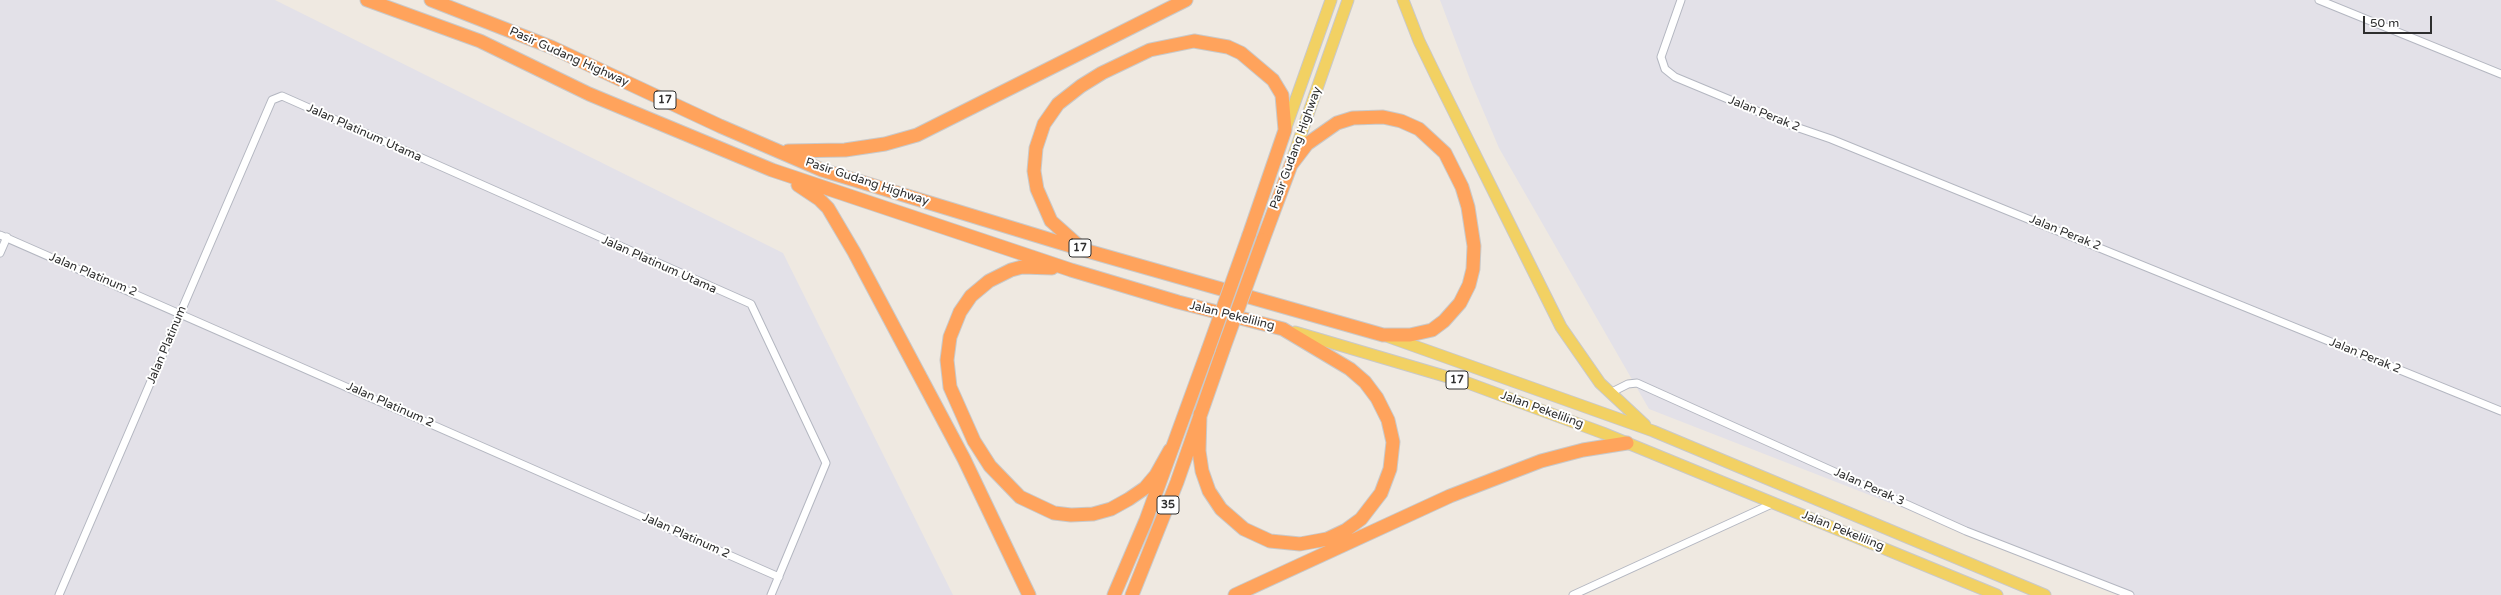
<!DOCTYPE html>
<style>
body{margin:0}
#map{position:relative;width:2501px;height:595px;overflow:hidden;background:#efe9e1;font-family:"Varela Round",sans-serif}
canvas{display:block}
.scale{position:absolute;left:2363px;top:16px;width:69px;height:18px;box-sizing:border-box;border:2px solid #2e2e2e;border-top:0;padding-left:5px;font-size:12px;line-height:14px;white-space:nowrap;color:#2e2e2e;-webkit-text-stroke:3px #fff;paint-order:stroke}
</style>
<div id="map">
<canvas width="2501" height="595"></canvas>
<div class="scale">50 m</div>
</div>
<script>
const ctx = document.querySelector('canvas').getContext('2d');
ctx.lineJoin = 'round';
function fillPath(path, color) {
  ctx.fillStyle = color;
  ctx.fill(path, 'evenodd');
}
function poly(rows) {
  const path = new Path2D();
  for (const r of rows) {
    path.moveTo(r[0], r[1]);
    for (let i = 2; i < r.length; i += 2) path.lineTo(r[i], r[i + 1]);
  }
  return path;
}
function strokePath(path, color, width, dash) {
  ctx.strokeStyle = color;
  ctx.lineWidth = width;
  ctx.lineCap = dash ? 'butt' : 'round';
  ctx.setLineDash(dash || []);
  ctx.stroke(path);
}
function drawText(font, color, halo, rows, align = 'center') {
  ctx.font = font + ' "Varela Round",sans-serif';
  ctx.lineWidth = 4;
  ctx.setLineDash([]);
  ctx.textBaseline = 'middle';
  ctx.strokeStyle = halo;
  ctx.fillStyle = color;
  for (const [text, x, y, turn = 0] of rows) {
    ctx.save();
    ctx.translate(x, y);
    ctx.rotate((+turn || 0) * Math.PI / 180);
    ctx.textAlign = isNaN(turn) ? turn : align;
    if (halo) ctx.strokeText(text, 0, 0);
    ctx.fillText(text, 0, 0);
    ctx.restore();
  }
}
const industrial = poly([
 [0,0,275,0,783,253,953,595,0,595],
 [1440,0,2501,0,2501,595,2126,595,1649,409,1499,148,1471,82]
]);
const street = poly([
 [1681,0,1661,57,1665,69,1675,77,1793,126,1831,139,2501,411],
 [2319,0,2501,74],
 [0,235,779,577],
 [0,253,7,237],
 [1610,393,1628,384,1637,383,1966,531,2130,595],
 [59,595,272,100,282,96,751,304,826,463,771,595],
 [1573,595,1774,503]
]);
const primary = poly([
 [1403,0,1419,41,1437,78,1561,327,1600,383,1645,425],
 [1285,130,1331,0],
 [1292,160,1348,0],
 [1295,332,1468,383,1603,433,1997,595],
 [1389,337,1653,431,2045,595]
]);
const highway = poly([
 [367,0,480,41,589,94,772,170,1071,270,1178,302,1283,329,1350,369,1365,382,1377,398,1388,420,1393,442,1390,469,1381,493,1361,519,1346,530,1327,539,1300,544,1270,541,1244,529,1221,509,1209,491,1202,471,1199,451,1200,414],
 [431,0,551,47,720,126,822,170,1084,250,1383,335,1410,335,1432,330,1444,321,1460,303,1469,285,1473,269,1474,246,1468,207,1462,187,1445,153,1419,129,1401,121,1383,117,1353,118,1337,123,1307,144,1291,165,1263,240],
 [788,151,845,150,885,144,917,135,1186,0],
 [798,185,819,199,828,208,854,252,964,459,1029,595],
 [1078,245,1051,221,1037,189,1034,171,1036,148,1044,124,1058,104,1081,86,1102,73,1150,50,1194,41,1228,47,1241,53,1273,80,1282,95,1285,130,1249,235],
 [1052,268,1022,267,1011,270,989,281,971,296,960,312,950,337,947,360,950,387,974,441,990,466,1020,497,1054,513,1071,515,1093,514,1111,509,1129,499,1145,488,1156,475,1170,450],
 [1114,595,1146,520,1208,350],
 [1132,595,1177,482,1223,350],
 [1235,595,1450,496,1541,461,1583,450,1627,443]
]);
const highwayBridge = poly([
 [1208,350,1249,235],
 [1223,350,1263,240]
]);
const shields = [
 [665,100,22],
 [1080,248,22],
 [1457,380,22],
 [1168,505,22]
];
const shieldNames = [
 ["17",665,100],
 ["17",1080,248],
 ["17",1457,380],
 ["35",1168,505]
];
const streetNames = [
 ["Pasir Gudang Highway",569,57,24],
 ["Jalan Perak 2",1764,114,22],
 ["Jalan Platinum Utama",364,133,24],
 ["Pasir Gudang Highway",1296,148,-70],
 ["Pasir Gudang Highway",867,182,18],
 ["Jalan Perak 2",2065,233,22],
 ["Jalan Platinum Utama",659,265,24],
 ["Jalan Platinum 2",93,275,23],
 ["Jalan Pekeliling",1232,316,14],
 ["Jalan Platinum",167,345,-67],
 ["Jalan Perak 2",2365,356,22],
 ["Jalan Platinum 2",390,405,24],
 ["Jalan Pekeliling",1542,410,20],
 ["Jalan Perak 3",1869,487,24],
 ["Jalan Pekeliling",1843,531,22],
 ["Jalan Platinum 2",686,536,24]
];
fillPath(industrial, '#e3e1e8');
strokePath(street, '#b4b7c1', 9);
strokePath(primary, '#c9c9c9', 13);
strokePath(highway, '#c9c9c9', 15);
strokePath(street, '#fff', 7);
strokePath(primary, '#f2d163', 11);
strokePath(highway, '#ffa35c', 13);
strokePath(highwayBridge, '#c9c9c9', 15, []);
strokePath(highwayBridge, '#ffa35c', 13);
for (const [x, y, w] of shields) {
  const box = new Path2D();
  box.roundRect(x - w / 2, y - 9, w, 18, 3);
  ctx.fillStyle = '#fff';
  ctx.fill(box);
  strokePath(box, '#2e2e2e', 1);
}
drawText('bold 11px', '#2e2e2e', null, shieldNames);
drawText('12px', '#2e2e2e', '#fff', streetNames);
</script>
